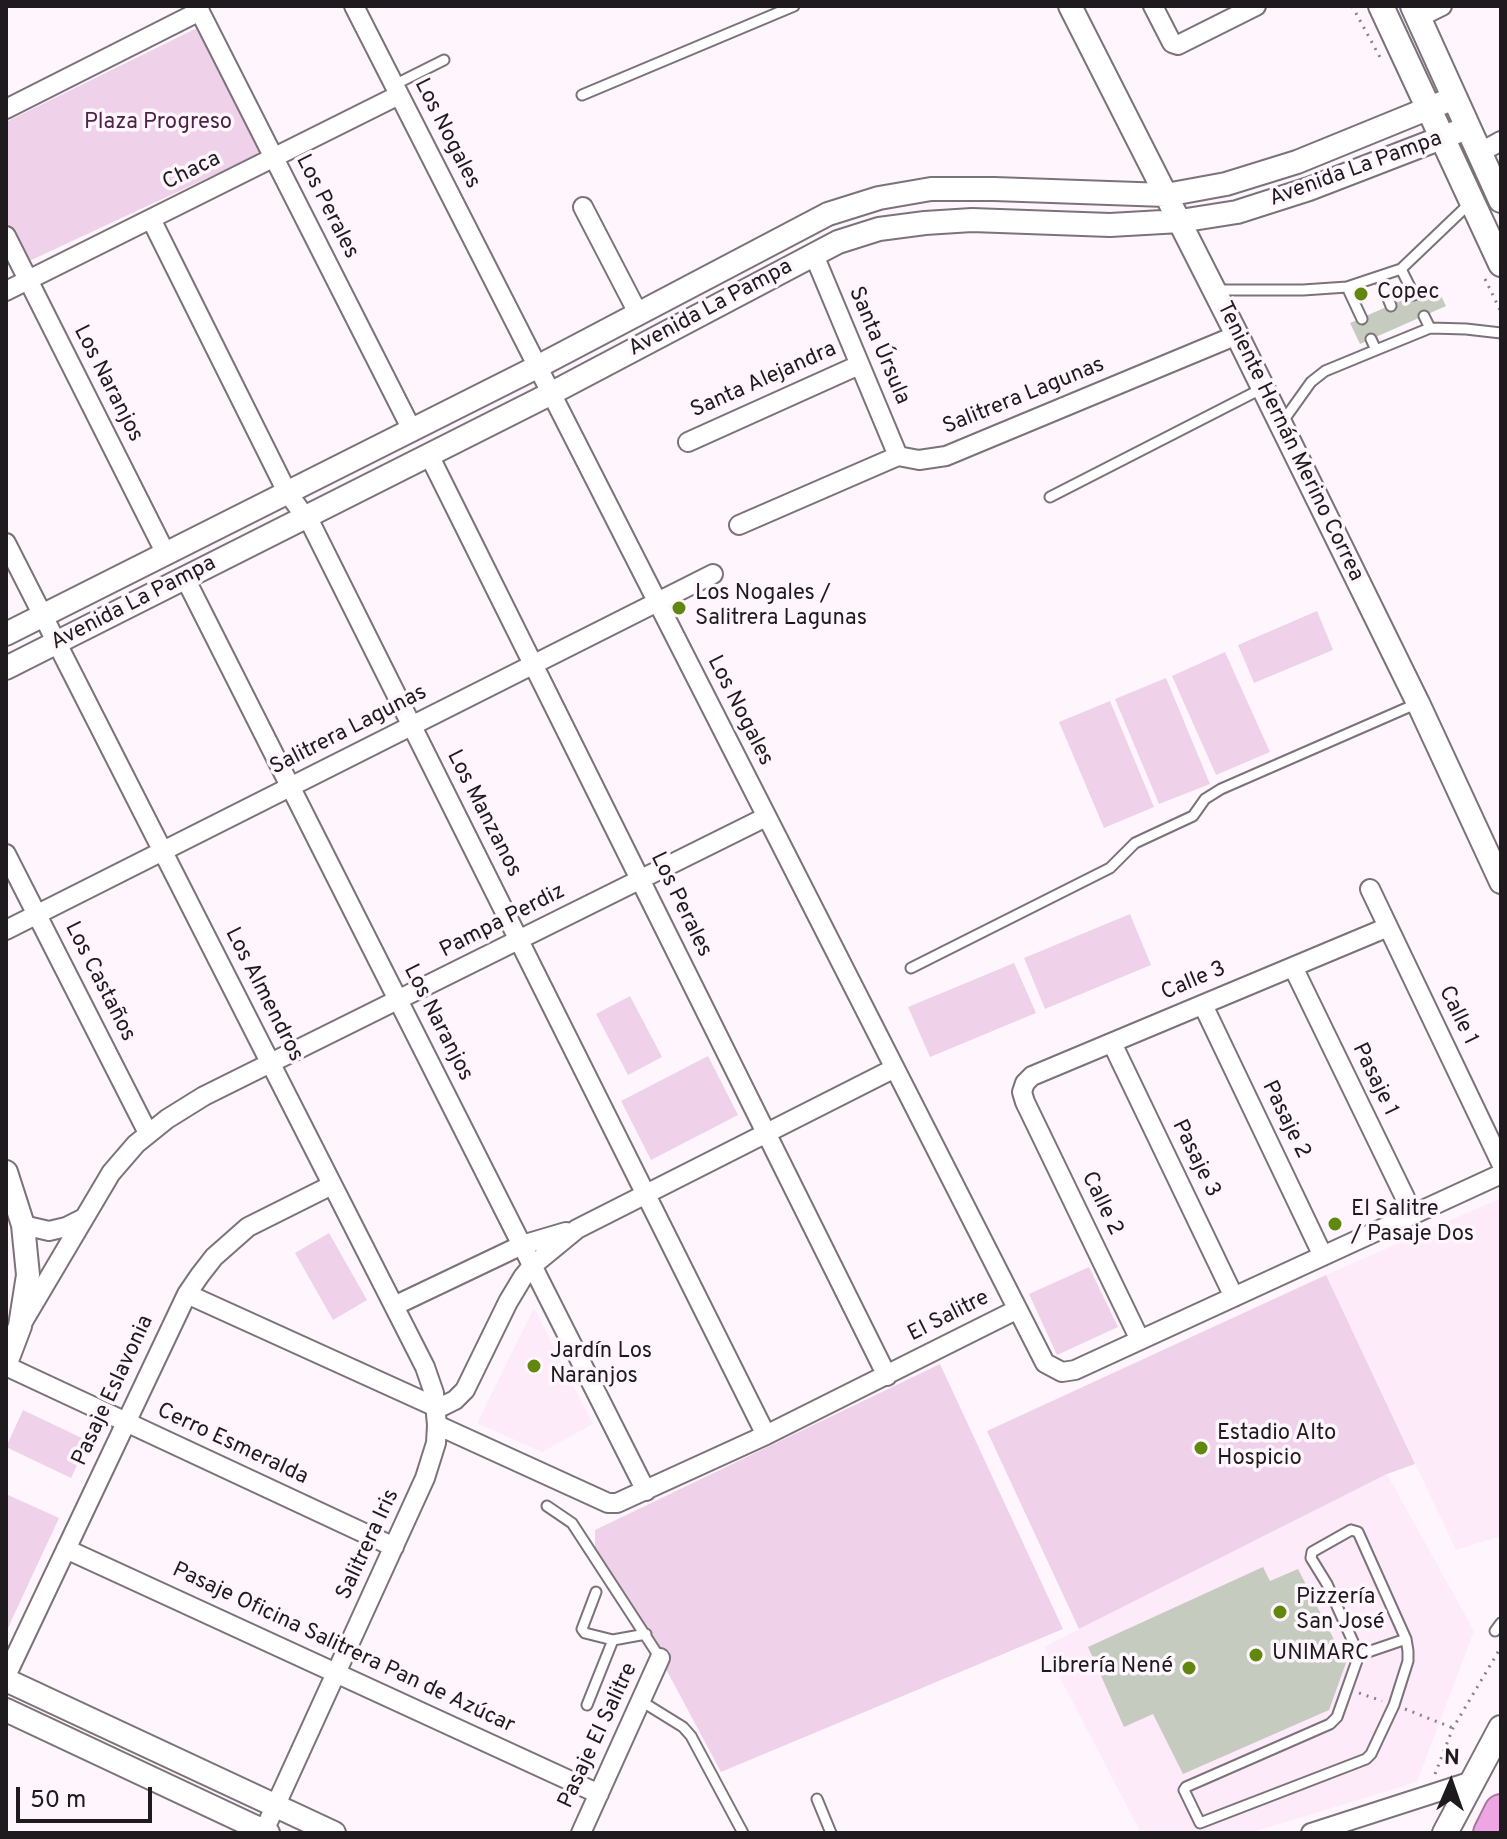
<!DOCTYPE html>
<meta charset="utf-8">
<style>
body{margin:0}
#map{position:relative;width:1507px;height:1839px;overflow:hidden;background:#fef6fc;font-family:Overpass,sans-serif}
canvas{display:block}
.frame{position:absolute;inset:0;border:8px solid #1e1a1d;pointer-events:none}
.north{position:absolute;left:1411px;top:1743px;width:80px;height:80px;-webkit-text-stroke:6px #fef6fc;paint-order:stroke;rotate:2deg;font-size:22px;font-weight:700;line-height:32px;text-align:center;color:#1e1a1d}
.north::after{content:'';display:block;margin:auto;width:28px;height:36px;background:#1e1a1d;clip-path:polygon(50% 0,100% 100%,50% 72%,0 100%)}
.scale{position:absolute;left:16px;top:1787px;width:136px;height:36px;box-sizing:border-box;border:4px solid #1e1a1d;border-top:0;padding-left:10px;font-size:24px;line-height:28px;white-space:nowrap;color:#1e1a1d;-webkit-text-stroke:6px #fef6fc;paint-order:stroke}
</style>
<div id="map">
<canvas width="1507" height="1839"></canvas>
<div class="frame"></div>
<div class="north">N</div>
<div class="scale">50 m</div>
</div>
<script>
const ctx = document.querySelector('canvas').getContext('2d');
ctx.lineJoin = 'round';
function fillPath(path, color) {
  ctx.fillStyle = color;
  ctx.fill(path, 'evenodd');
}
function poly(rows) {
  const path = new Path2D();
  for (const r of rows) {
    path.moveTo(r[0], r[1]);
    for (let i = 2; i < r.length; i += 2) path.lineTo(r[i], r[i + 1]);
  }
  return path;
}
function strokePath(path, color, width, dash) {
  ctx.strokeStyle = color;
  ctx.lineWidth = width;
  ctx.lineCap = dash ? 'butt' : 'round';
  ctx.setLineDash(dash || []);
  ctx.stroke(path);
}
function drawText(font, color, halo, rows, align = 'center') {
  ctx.font = font + ' Overpass,sans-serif';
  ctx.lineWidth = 7;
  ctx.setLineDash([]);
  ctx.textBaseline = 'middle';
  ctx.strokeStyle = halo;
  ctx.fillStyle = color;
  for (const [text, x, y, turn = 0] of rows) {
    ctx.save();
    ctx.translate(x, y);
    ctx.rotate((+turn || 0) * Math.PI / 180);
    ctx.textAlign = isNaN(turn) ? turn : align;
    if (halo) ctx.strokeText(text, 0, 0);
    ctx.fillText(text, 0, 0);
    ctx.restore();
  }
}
const built = poly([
 [1501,1198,1501,1536,1456,1550,1326,1275],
 [534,1308,593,1424,542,1452,477,1423],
 [1387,1474,1474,1631,1417,1782,1250,1833,1141,1833,1044,1647]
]);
const green = poly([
 [199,27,261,153,25,263,6,226,6,122],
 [1317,611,1333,650,1254,683,1238,645],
 [1225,652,1270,752,1216,775,1172,676],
 [1166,678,1210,784,1159,804,1115,699],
 [1110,701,1154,807,1104,828,1059,722],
 [1130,914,1151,965,1045,1009,1024,958],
 [1014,963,1036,1013,930,1057,908,1007],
 [630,996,662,1057,628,1075,596,1014],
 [708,1056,738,1115,651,1160,621,1101],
 [329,1233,367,1300,333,1320,295,1253],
 [1089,1267,1118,1327,1057,1355,1029,1294],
 [1326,1275,1415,1464,1387,1474,1079,1629,987,1431],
 [940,1364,1063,1629,721,1772,660,1658,595,1548,595,1530],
 [23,1410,88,1441,71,1478,6,1447],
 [6,1494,59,1518,6,1632]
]);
const building = poly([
 [1436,285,1446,306,1360,344,1350,323],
 [1263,1567,1270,1581,1298,1569,1346,1663,1329,1710,1183,1774,1153,1714,1124,1727,1088,1647]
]);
const path = poly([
 [1352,6,1381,59],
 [1485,279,1501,312],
 [1359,1693,1382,1701],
 [1405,1709,1453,1728],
 [1435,1774,1453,1728,1501,1647]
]);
const service = poly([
 [394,85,444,60],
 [582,95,794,6],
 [1380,278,1391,306],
 [1347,287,1401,269],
 [1217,290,1303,290,1347,287,1362,319],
 [1414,295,1401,269,1469,204],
 [1424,316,1430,328],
 [1371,339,1376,350,1430,328,1466,329,1501,333],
 [1281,424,1311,382,1325,371,1376,350],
 [1050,497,1263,388],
 [911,968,1110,868,1135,843,1193,816,1205,799,1221,789,1418,703],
 [547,1506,572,1523,660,1658],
 [1351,1530,1358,1532,1406,1639,1408,1651,1408,1661,1394,1705,1371,1754,1366,1759,1200,1823,1184,1790,1186,1787,1330,1724,1337,1717,1359,1655,1327,1584,1311,1558,1312,1552,1351,1530],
 [596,1592,582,1629,585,1633,613,1640],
 [1495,1631,1501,1623],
 [1359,1655,1406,1639],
 [641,1701,683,1727,691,1736,743,1833],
 [587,1705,613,1640,646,1634],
 [817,1799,831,1833]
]);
const minor = poly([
 [197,6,412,430],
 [354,6,1045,1363,1062,1372,1075,1370,1501,1174],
 [1153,6,1172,43,1178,45,1256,6],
 [1418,18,1442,6],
 [6,109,200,11],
 [1479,153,1501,141],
 [583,207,638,313],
 [151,219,287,492,312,526,766,1435],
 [6,236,166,554],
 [814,255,898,456],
 [6,291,399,95],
 [688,442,859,365],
 [429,455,887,1376],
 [739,525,898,456,919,460,946,456,1237,335],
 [6,543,425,1367,434,1393,437,1425,436,1443,425,1478,263,1833],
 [185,578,646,1491],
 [6,854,148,1133],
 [1370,889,1501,1163],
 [6,930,713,574],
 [1293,967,1413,1214],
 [1203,1005,1323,1256],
 [1112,1043,1234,1297],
 [23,1225,49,1231,66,1227,82,1219],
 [187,1294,436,1407,443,1406,455,1400,465,1390,508,1302,523,1277,532,1266,577,1229,893,1069],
 [394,1306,522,1245,566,1232],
 [24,1320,111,1173,136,1144,167,1119,204,1096,766,817],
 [1140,1340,1025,1102,1022,1092,1025,1083,1032,1076,1388,927],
 [6,1366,394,1547],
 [437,1425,608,1503,617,1503,766,1435,1016,1310],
 [66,1549,599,1794],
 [6,1676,187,1294,200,1275,214,1257,248,1227,332,1185],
 [581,1833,660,1658],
 [1311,1833,1472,1781]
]);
const tertiary = poly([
 [1070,6,1237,335,1418,703,1501,882],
 [6,634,537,367,828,214,879,198,931,189,994,189,1166,195,1226,184,1297,162,1454,98],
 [6,668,550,394,838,242,879,229,925,223,972,220,1110,225,1180,221,1237,212,1309,189,1467,128],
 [6,1172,23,1225,28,1275,20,1326,6,1363],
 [6,1680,334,1833],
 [6,1710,268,1833]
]);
const secondary = poly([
 [1381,6,1501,264],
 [1413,6,1501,200],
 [1445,1833,1501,1728]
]);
const motorway = poly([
 [1490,1833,1501,1811]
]);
const markers = [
 [1361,294,8,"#61870f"],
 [679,608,8,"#61870f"],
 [1335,1224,8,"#61870f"],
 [534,1366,8,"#61870f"],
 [1201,1448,8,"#61870f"],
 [1280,1612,8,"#61870f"],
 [1256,1655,8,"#61870f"],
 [1189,1668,8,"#61870f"]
];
const parkNames = [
 ["Plaza Progreso",158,124]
];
const streetNames = [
 ["Los Nogales",446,134,63],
 ["Avenida La Pampa",1356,170,-20],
 ["Chaca",192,172,-26],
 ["Los Perales",326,207,63],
 ["Avenida La Pampa",711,309,-28],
 ["Santa Úrsula",878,346,67],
 ["Santa Alejandra",764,381,-24],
 ["Los Naranjos",107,384,63],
 ["Salitrera Lagunas",1024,397,-22],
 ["Teniente Hernán Merino Correa",1289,442,64],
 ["Avenida La Pampa",134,604,-27],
 ["Los Nogales",739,711,63],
 ["Salitrera Lagunas",349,731,-27],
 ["Los Manzanos",483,814,63],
 ["Los Perales",680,905,64],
 ["Pampa Perdiz",503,922,-27],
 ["Los Castaños",99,982,63],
 ["Calle 3",1194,982,-23],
 ["Los Almendros",263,995,63],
 ["Calle 1",1457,1016,64],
 ["Los Naranjos",437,1023,63],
 ["Pasaje 1",1374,1080,64],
 ["Pasaje 2",1285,1120,64],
 ["Pasaje 3",1195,1159,64],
 ["Calle 2",1101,1204,64],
 ["El Salitre",949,1317,-27],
 ["Pasaje Eslavonia",114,1391,-65],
 ["Cerro Esmeralda",232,1445,25],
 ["Salitrera Iris",369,1545,-65],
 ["Pasaje Oficina Salitrera Pan de Azúcar",343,1649,25],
 ["Pasaje El Salitre",599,1736,-65]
];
const poiNames = [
 ["Copec",1377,294],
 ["Los Nogales /",695,595],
 ["Salitrera Lagunas",695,620],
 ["El Salitre",1351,1211],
 ["/ Pasaje Dos",1351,1236],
 ["Jardín Los",550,1353],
 ["Naranjos",550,1378],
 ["Estadio Alto",1217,1435],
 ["Hospicio",1217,1460],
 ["Pizzería",1296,1599],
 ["San José",1296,1624],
 ["UNIMARC",1272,1655],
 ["Librería Nené",1173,1668,"right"]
];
fillPath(built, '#fdebf9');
fillPath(green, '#efd1e9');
fillPath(building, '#c6cbc0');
strokePath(service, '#7c727a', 13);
strokePath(minor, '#7c727a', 22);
strokePath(tertiary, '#7c727a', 26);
strokePath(secondary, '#7c727a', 28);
strokePath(motorway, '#a5759d', 36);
strokePath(path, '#888286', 3, [2, 6]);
strokePath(service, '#fff', 9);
strokePath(minor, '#fff', 18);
strokePath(tertiary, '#fff', 22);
strokePath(secondary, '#fff', 24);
strokePath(motorway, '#eda6e2', 32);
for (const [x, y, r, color] of markers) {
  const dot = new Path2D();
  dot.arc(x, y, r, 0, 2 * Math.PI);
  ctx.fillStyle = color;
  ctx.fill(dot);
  strokePath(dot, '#fef6fc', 3);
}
drawText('22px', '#4b2346', '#fef6fc', parkNames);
drawText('22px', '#1e1a1d', '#fef6fc', streetNames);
drawText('22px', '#1e1a1d', '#fef6fc', poiNames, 'left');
</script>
